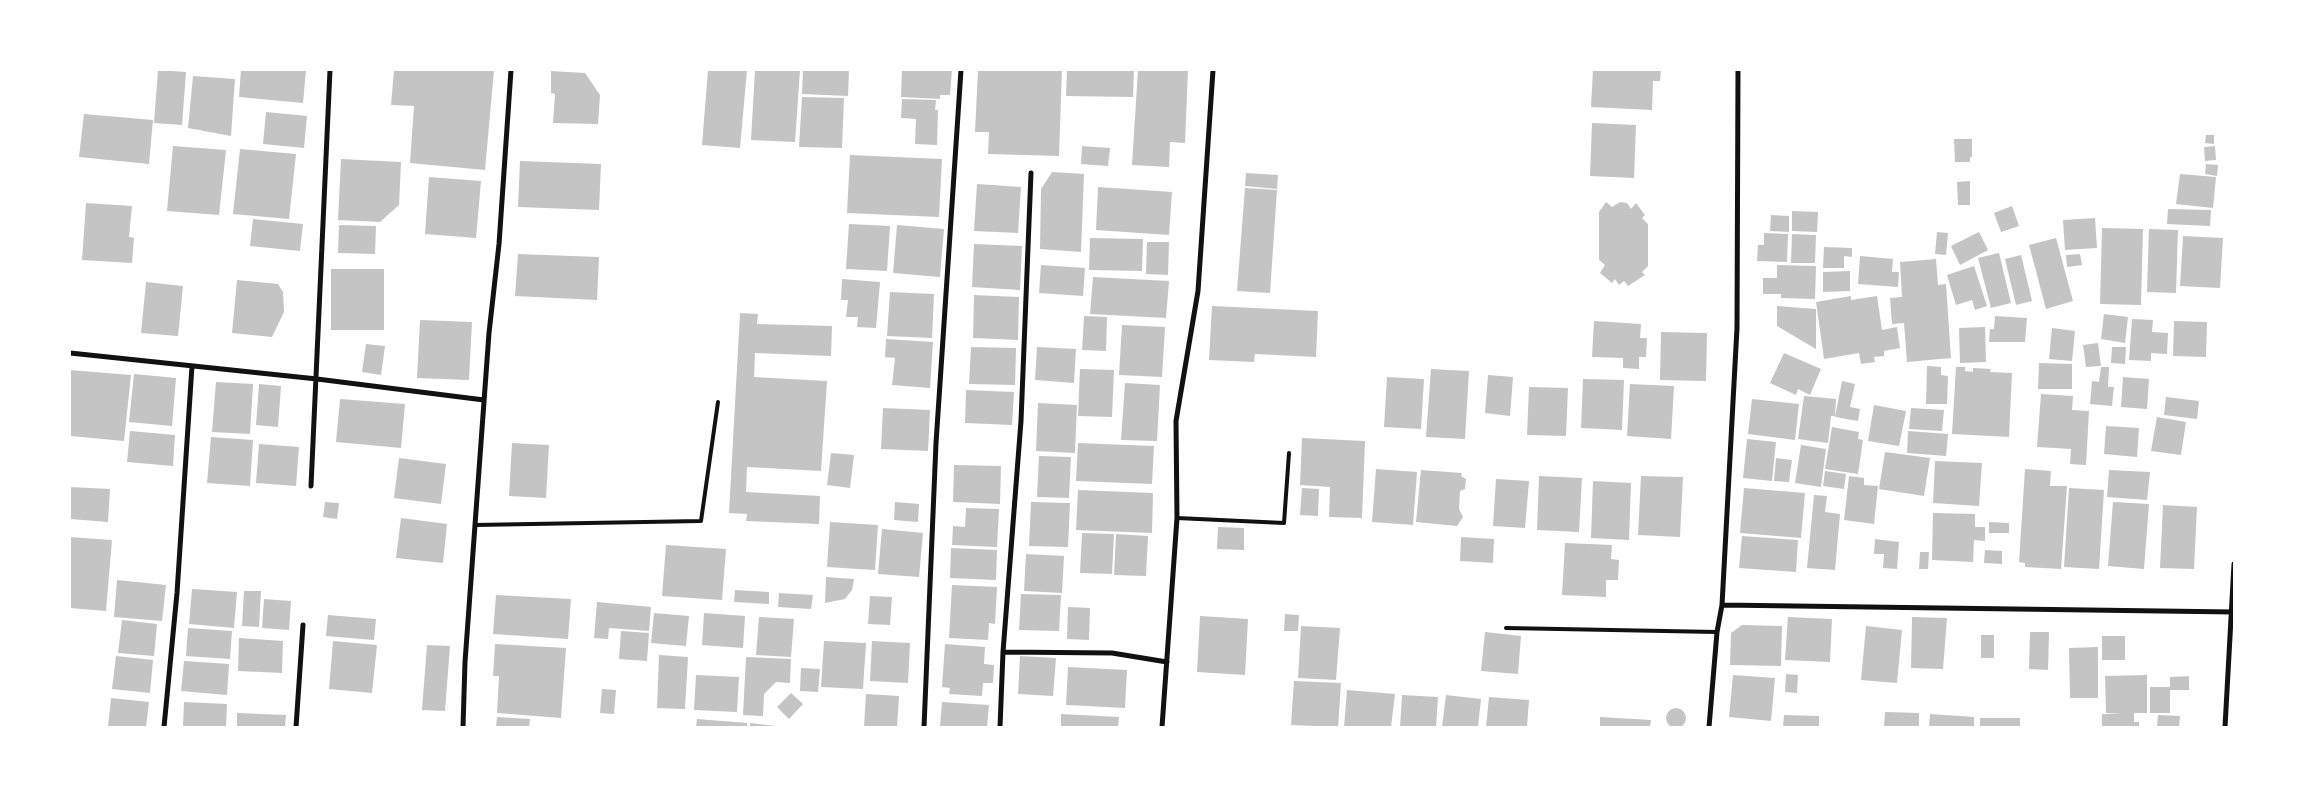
<!DOCTYPE html>
<style>
body{margin:0}
#map{position:relative;width:2304px;height:797px;overflow:hidden;background:#fff;font-family:"Fira Sans Condensed",sans-serif}
canvas{display:block}
.frame{position:absolute;inset:0;border:71px solid #fff;pointer-events:none}
</style>
<div id="map">
<canvas width="2304" height="797"></canvas>
<div class="frame"></div>
</div>
<script>
const ctx = document.querySelector('canvas').getContext('2d');
ctx.lineJoin = 'round';
function fillPath(path, color) {
  ctx.fillStyle = color;
  ctx.fill(path, 'evenodd');
}
function poly(rows) {
  const path = new Path2D();
  for (const r of rows) {
    if (r.length === 3) {
      path.moveTo(r[0] + r[2], r[1]);
      path.arc(r[0], r[1], r[2], 0, 2 * Math.PI);
      continue;
    }
    path.moveTo(r[0], r[1]);
    for (let i = 2; i < r.length; i += 2) path.lineTo(r[i], r[i + 1]);
  }
  return path;
}
function strokePath(path, color, width, dash) {
  ctx.strokeStyle = color;
  ctx.lineWidth = width;
  ctx.lineCap = dash ? 'butt' : 'round';
  ctx.setLineDash(dash || []);
  ctx.stroke(path);
}
const building = poly([
 [158,70,186,72,182,125,154,123],
 [241,70,306,70,303,103,239,97],
 [394,70,494,70,485,170,410,163,414,106,391,105],
 [708,70,747,70,740,148,702,145],
 [755,70,800,70,795,142,751,140],
 [803,70,849,70,848,96,802,94],
 [902,70,952,70,950,95,940,95,940,99,901,97],
 [978,70,1062,70,1059,156,988,154,989,132,975,132],
 [1067,70,1134,70,1133,97,1066,96],
 [1138,70,1188,70,1185,143,1170,142,1169,167,1132,165],
 [1593,70,1661,70,1660,81,1653,81,1652,110,1591,107],
 [551,71,585,73,600,95,598,124,553,123,555,94,551,93],
 [193,76,235,79,231,136,188,128],
 [802,97,844,98,842,148,799,147],
 [902,99,936,100,935,110,938,110,937,145,915,144,916,119,901,118],
 [266,112,307,116,304,148,263,144],
 [84,114,153,120,149,164,79,157],
 [1592,123,1636,125,1634,178,1590,176],
 [2206,135,2214,135,2214,144,2205,143],
 [1954,139,1972,139,1972,157,1970,157,1970,162,1955,162],
 [173,146,226,150,219,215,167,211],
 [1082,146,1110,148,1108,166,1081,164],
 [2215,146,2216,160,2205,161,2204,147],
 [240,149,296,154,289,219,233,214],
 [850,155,942,159,939,217,847,213],
 [341,159,401,162,399,205,380,222,338,220],
 [520,161,601,164,599,210,518,207],
 [2206,164,2218,165,2217,176,2205,174],
 [1052,172,1084,174,1081,252,1040,249,1041,189],
 [1246,173,1278,175,1277,189,1245,186],
 [2180,174,2216,177,2213,208,2176,204],
 [429,177,481,181,476,238,425,234],
 [1970,181,1970,205,1958,205,1957,182],
 [977,184,1021,187,1018,233,974,231],
 [1098,187,1172,192,1169,235,1096,230],
 [1245,188,1277,190,1270,293,1237,291],
 [1606,202,1612,207,1620,202,1627,203,1631,209,1636,203,1645,215,1642,218,1648,224,1648,266,1642,272,1645,275,1628,286,1624,281,1619,285,1615,279,1612,283,1600,273,1605,265,1599,260,1599,212],
 [86,203,132,206,129,237,134,238,132,263,82,260],
 [2012,206,2019,226,2001,232,1994,213],
 [2168,209,2211,210,2210,226,2167,224],
 [1792,211,1818,212,1817,232,1792,231],
 [1771,215,1789,216,1789,232,1770,231],
 [2095,218,2097,248,2065,250,2063,220],
 [253,219,303,224,300,251,250,246],
 [849,224,890,226,887,271,846,269],
 [339,225,376,226,375,254,338,253],
 [897,225,944,229,940,277,893,273],
 [2102,228,2143,229,2141,305,2100,304],
 [2149,229,2178,230,2176,293,2147,292],
 [1937,232,1948,233,1946,255,1935,254],
 [1979,232,1988,250,1960,265,1951,246],
 [1764,233,1788,234,1787,262,1757,261,1758,245,1764,245],
 [1792,234,1816,235,1815,263,1791,263],
 [2183,236,2223,238,2220,288,2180,286],
 [1090,238,1143,239,1142,271,1089,270],
 [2056,238,2073,301,2046,309,2029,245],
 [1147,242,1169,242,1168,275,1146,274],
 [974,244,1022,246,1020,290,972,287],
 [1824,247,1852,248,1852,257,1844,256,1844,268,1823,268],
 [1999,253,2011,303,1991,308,1978,258],
 [518,254,599,257,597,300,515,296],
 [2080,254,2082,265,2067,267,2066,255],
 [2021,255,2032,301,2016,305,2005,259],
 [1860,256,1893,259,1892,272,1899,272,1898,287,1858,284],
 [1936,259,1938,285,1946,284,1951,358,1907,362,1904,323,1892,324,1890,298,1902,297,1900,262],
 [1041,265,1085,268,1083,296,1039,293],
 [1777,265,1816,266,1815,299,1781,298,1781,294,1763,294,1763,278,1777,278],
 [1974,266,1987,306,1975,310,1972,300,1956,305,1947,275],
 [331,269,384,269,384,330,331,330],
 [1850,271,1850,291,1823,292,1823,272],
 [1093,277,1169,281,1166,318,1090,314],
 [842,279,880,282,876,328,857,327,858,317,846,317,848,300,841,300],
 [237,280,278,284,283,292,284,312,272,337,232,333],
 [146,282,183,286,178,336,141,333],
 [890,292,934,294,932,338,887,336],
 [974,295,1019,297,1018,340,973,338],
 [1851,296,1851,300,1877,296,1882,330,1897,327,1900,348,1884,351,1884,356,1874,357,1875,362,1861,364,1859,353,1824,359,1816,302],
 [1212,306,1318,311,1316,357,1255,354,1254,362,1209,360],
 [1777,306,1816,309,1816,349,1777,326],
 [740,313,758,314,757,324,832,326,831,356,755,353,754,377,827,381,821,471,747,467,746,492,820,496,819,524,746,521,747,514,729,513],
 [2104,314,2128,317,2125,343,2101,339],
 [1084,316,1107,317,1106,351,1082,350],
 [1995,316,2027,318,2025,342,1989,342,1990,329,1994,329],
 [2132,319,2153,320,2152,332,2168,333,2167,354,2151,353,2151,361,2129,360],
 [420,320,472,322,469,380,417,378],
 [1594,321,1641,324,1640,338,1647,338,1646,357,1639,357,1639,369,1623,368,1623,358,1592,357],
 [2174,321,2207,322,2206,357,2173,356],
 [1122,325,1165,327,1162,377,1119,375],
 [1985,327,1986,362,1960,363,1959,328],
 [2052,328,2075,331,2072,361,2049,359],
 [1661,332,1707,333,1706,381,1660,380],
 [886,339,933,342,930,388,892,385,895,358,885,357],
 [2098,343,2101,366,2086,367,2083,345],
 [366,344,385,346,381,375,362,372],
 [971,347,1016,348,1015,385,969,384],
 [1037,347,1076,349,1074,383,1035,380],
 [2112,347,2126,347,2125,364,2111,363],
 [1784,353,1821,369,1810,395,1798,389,1796,395,1770,383],
 [2039,363,2072,364,2072,389,2038,389],
 [1927,366,1941,367,1941,375,1948,376,1947,404,1926,404],
 [1956,367,1965,367,1965,371,1973,372,1973,368,1991,369,1990,372,2012,373,2009,437,1952,434],
 [2101,367,2109,367,2108,387,2114,387,2112,406,2090,404,2092,381,2099,382],
 [1080,369,1114,370,1112,417,1078,416],
 [1431,369,1469,371,1465,439,1426,437],
 [70,370,131,375,124,441,70,436],
 [134,374,176,378,172,426,129,422],
 [1488,375,1513,377,1510,416,1485,413],
 [1387,377,1424,379,1421,429,1384,427],
 [2123,377,2149,379,2147,409,2121,407],
 [1583,379,1624,380,1622,430,1581,428],
 [1842,381,1855,384,1850,407,1860,409,1858,421,1835,417],
 [216,382,253,384,250,434,212,432],
 [1125,383,1160,385,1157,441,1121,440],
 [259,384,281,386,278,427,256,425],
 [1630,384,1674,386,1671,439,1627,436],
 [1529,387,1568,388,1566,436,1527,435],
 [966,390,1014,392,1012,425,965,423],
 [2041,394,2073,396,2072,410,2089,411,2086,465,2070,464,2071,449,2037,447],
 [1804,396,1836,399,1835,416,1831,416,1828,443,1798,439],
 [2166,397,2199,401,2197,419,2164,415],
 [340,399,405,404,401,448,336,442],
 [1752,399,1799,404,1795,440,1748,434],
 [1038,403,1077,405,1075,453,1036,451],
 [1874,405,1906,411,1899,446,1868,441],
 [883,408,930,410,928,451,881,449],
 [1911,408,1944,410,1942,431,1909,429],
 [2157,417,2186,422,2181,455,2151,451],
 [2106,426,2139,428,2137,457,2104,454],
 [1832,427,1859,432,1858,439,1863,440,1858,474,1825,469],
 [130,431,175,435,173,466,127,462],
 [1908,431,1948,434,1946,456,1907,453],
 [211,437,253,440,250,486,207,483],
 [1302,438,1365,441,1362,518,1329,517,1330,487,1300,485],
 [1747,439,1776,442,1772,481,1743,478],
 [512,443,549,445,546,498,509,496],
 [1078,443,1154,446,1152,484,1076,481],
 [259,444,299,447,296,486,256,483],
 [1801,445,1826,449,1821,487,1795,483],
 [1885,452,1930,458,1924,496,1879,489],
 [831,453,854,455,850,488,827,485],
 [1039,456,1071,457,1069,498,1037,497],
 [399,458,446,464,441,504,394,498],
 [1776,458,1792,460,1789,482,1774,481],
 [1935,461,1982,463,1979,506,1933,503],
 [954,465,1001,466,1000,504,953,502],
 [1376,469,1417,472,1413,525,1372,522],
 [2025,469,2051,471,2050,486,2067,486,2061,569,2025,567,2025,563,2019,562],
 [1421,470,1462,473,1461,476,1466,479,1465,489,1460,491,1459,509,1463,517,1457,526,1416,522],
 [2109,470,2150,472,2147,500,2107,497],
 [1825,471,1846,474,1844,489,1823,486],
 [1539,476,1582,478,1579,532,1537,530],
 [1641,476,1683,477,1680,537,1638,535],
 [1849,476,1864,478,1864,485,1878,486,1874,524,1844,520],
 [1496,479,1529,481,1525,528,1493,526],
 [1593,481,1631,483,1629,540,1591,538],
 [70,487,110,489,108,522,70,519],
 [1302,488,1319,489,1318,516,1300,515],
 [1744,488,1805,493,1801,538,1740,533],
 [2069,488,2104,490,2099,569,2064,567],
 [1078,490,1153,493,1152,533,1076,530],
 [1814,495,1827,496,1825,512,1840,514,1835,570,1807,568],
 [325,502,339,503,337,519,323,517],
 [895,502,919,504,918,522,894,520],
 [1031,502,1070,503,1068,547,1029,546],
 [2113,502,2149,504,2144,569,2108,566],
 [2163,505,2197,507,2194,569,2160,568],
 [966,508,999,509,997,547,952,545,953,526,965,527],
 [1933,513,1975,514,1975,527,1985,527,1985,541,1974,540,1973,562,1932,560],
 [401,518,447,524,443,563,396,558],
 [830,522,878,525,875,570,827,567],
 [1989,522,2009,523,2009,533,1989,533],
 [1218,527,1244,528,1244,550,1217,549],
 [882,529,923,533,919,577,878,574],
 [1082,533,1114,534,1112,574,1080,573],
 [1116,534,1148,536,1146,576,1114,575],
 [1742,536,1798,540,1796,572,1739,568],
 [70,537,112,540,106,611,70,608],
 [1461,537,1494,539,1493,563,1460,561],
 [1875,539,1899,542,1897,569,1883,568,1884,554,1874,554],
 [1565,543,1612,545,1611,559,1619,560,1618,580,1606,580,1606,597,1562,595],
 [666,545,726,549,722,600,662,596],
 [951,548,997,550,996,580,950,578],
 [1985,550,2002,551,2002,564,1984,563],
 [1920,552,1929,552,1928,569,1919,569],
 [1026,554,1064,556,1062,593,1024,591],
 [826,577,854,579,852,590,845,599,825,603],
 [117,580,166,585,162,621,114,617],
 [952,585,997,587,995,624,989,623,988,640,949,638],
 [192,589,237,592,234,628,189,624],
 [735,590,769,592,769,604,734,602],
 [244,591,261,591,259,627,242,626],
 [779,593,813,595,811,609,778,607],
 [1021,594,1061,595,1059,631,1019,630],
 [496,595,571,599,568,639,493,634],
 [870,596,892,597,890,625,868,624],
 [264,599,291,601,289,630,262,628],
 [597,602,651,607,649,631,609,628,608,639,594,638],
 [1068,607,1090,608,1089,640,1067,639],
 [654,613,689,616,686,646,651,643],
 [704,613,745,616,743,648,702,645],
 [1285,614,1299,615,1298,631,1284,631],
 [328,615,376,619,374,640,326,636],
 [1200,616,1248,619,1245,675,1197,672],
 [759,617,794,619,791,657,756,655],
 [1788,617,1832,619,1830,662,1785,660],
 [1912,617,1947,618,1943,669,1911,668],
 [122,620,157,624,154,656,118,653],
 [1742,625,1782,626,1781,666,1730,665,1731,633],
 [1301,626,1340,628,1336,680,1298,678],
 [1866,626,1902,630,1897,683,1861,680],
 [188,628,232,631,230,659,186,656],
 [621,631,649,633,647,661,619,659],
 [1485,632,1521,636,1518,674,1481,671],
 [2030,632,2049,632,2048,670,2029,669],
 [1981,635,1994,635,1994,658,1981,658],
 [2102,636,2125,636,2125,660,2102,660],
 [239,638,283,641,282,673,238,671],
 [333,641,377,645,372,693,329,689],
 [824,641,866,643,863,689,821,687],
 [872,641,910,643,908,683,870,681],
 [495,644,566,648,561,718,497,713,499,676,493,676],
 [945,644,985,647,984,664,994,665,993,683,983,683,982,696,949,694,950,688,942,687],
 [427,645,450,646,445,711,422,710],
 [2098,647,2098,698,2070,698,2069,648],
 [659,655,688,657,685,709,657,708],
 [116,656,153,660,150,693,112,689],
 [1020,656,1056,658,1053,696,1018,694],
 [746,657,791,659,790,683,776,682,764,694,763,716,743,715],
 [184,661,229,664,227,695,181,691],
 [1068,667,1127,670,1125,708,1066,705],
 [801,668,820,669,818,692,800,691],
 [1786,674,1798,675,1797,693,1785,692],
 [696,675,739,677,737,712,694,710],
 [1733,675,1775,678,1771,721,1729,717],
 [2147,675,2147,713,2134,713,2134,722,2139,722,2139,727,2102,727,2102,714,2122,714,2106,713,2105,676],
 [2189,676,2189,690,2170,690,2170,713,2150,713,2150,687,2170,687,2170,677],
 [1294,681,1341,683,1338,727,1291,725],
 [602,689,616,690,614,714,600,713],
 [1347,690,1395,694,1391,727,1344,727],
 [791,693,803,704,789,719,777,707],
 [866,694,899,696,897,727,864,727],
 [1402,695,1438,697,1436,727,1400,727],
 [1446,695,1481,699,1478,727,1442,727],
 [1489,697,1529,700,1527,727,1486,727],
 [111,698,149,702,146,727,108,727],
 [184,702,227,704,226,727,183,727],
 [942,702,989,705,987,727,940,727],
 [1676,718,10],
 [1885,712,1919,713,1919,727,1884,727],
 [237,713,286,715,285,727,237,727],
 [1061,714,1119,717,1118,727,1061,727],
 [1930,714,1974,717,1974,727,1929,727],
 [1784,715,1819,716,1819,727,1783,727],
 [2158,715,2180,716,2179,727,2157,727],
 [497,717,530,719,529,727,496,727],
 [1600,717,1651,720,1650,727,1600,727],
 [1980,718,2020,718,2020,727,1980,727],
 [697,719,747,723,747,727,696,727],
 [750,723,776,726,776,727,750,727]
]);
const service = poly([
 [1177,518,1284,523,1289,453],
 [475,525,701,521,718,402],
 [1506,628,1717,632]
]);
const minor = poly([
 [70,353,317,379,484,400],
 [311,486,330,70],
 [1722,605,2234,612],
 [1003,652,1112,653,1167,662],
 [164,727,177,593,192,366],
 [296,727,303,625],
 [463,727,465,662,489,333,499,244,511,70],
 [924,727,936,443,961,70],
 [1000,727,1003,652,1021,421,1031,173],
 [1162,727,1177,518,1176,421,1198,291,1213,70],
 [1709,727,1717,632,1722,605,1737,328,1738,70],
 [2225,727,2234,564]
]);
fillPath(building, '#c4c4c4');
strokePath(service, '#111', 4);
strokePath(minor, '#111', 5);
</script>
